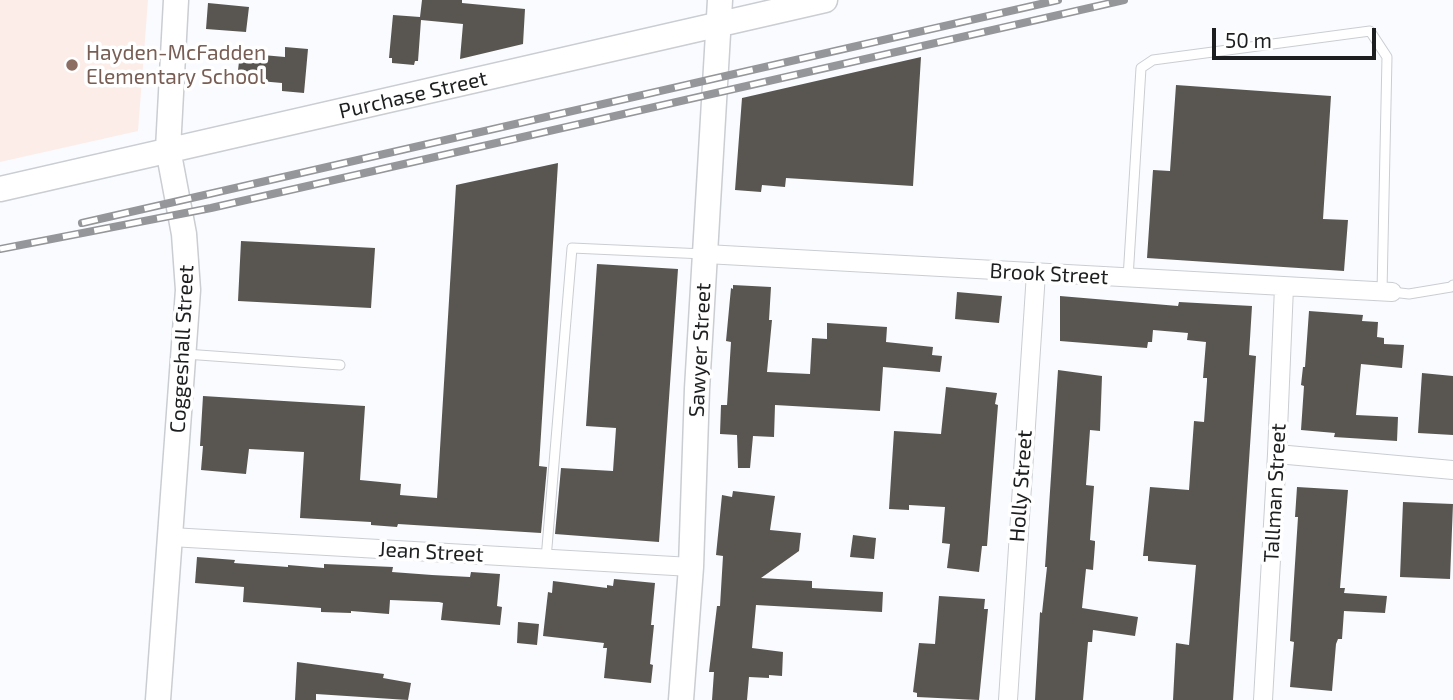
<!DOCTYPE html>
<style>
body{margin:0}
#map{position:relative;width:1453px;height:700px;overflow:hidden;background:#f9fbff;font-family:"Exo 2",sans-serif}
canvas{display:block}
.scale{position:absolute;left:1212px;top:28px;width:164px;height:32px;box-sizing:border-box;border:4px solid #1d1e1f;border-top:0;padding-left:9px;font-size:21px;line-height:24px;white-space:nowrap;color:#1d1e1f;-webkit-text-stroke:5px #fff;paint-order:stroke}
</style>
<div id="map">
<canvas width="1453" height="700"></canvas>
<div class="scale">50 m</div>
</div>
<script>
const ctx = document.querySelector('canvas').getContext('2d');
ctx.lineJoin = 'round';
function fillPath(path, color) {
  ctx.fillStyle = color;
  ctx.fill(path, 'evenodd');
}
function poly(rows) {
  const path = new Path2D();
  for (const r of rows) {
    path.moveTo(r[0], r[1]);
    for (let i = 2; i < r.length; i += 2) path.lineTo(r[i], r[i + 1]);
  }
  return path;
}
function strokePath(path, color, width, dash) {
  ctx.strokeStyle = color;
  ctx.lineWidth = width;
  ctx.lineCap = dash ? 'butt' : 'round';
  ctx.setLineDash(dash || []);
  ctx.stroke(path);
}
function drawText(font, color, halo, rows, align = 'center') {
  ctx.font = font + ' "Exo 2",sans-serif';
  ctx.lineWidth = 7;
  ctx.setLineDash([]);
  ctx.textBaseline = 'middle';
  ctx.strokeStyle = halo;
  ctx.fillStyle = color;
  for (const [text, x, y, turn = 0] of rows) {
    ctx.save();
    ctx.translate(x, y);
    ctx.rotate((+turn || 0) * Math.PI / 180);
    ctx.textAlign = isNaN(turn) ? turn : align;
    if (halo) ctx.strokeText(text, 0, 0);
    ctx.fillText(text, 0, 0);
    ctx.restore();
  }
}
const education = poly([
 [0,0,148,0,138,131,0,162]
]);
const building = poly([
 [422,0,462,0,462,3,525,9,523,44,460,59,463,24,421,20,418,61,415,61,414,65,392,63,392,58,389,58,393,15,420,17],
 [208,3,249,7,246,32,206,29],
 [285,47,308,49,304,93,282,91,282,83,237,79,240,53,285,57],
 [921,57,913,186,786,178,785,187,762,185,761,192,735,190,742,98],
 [1176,85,1331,96,1323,219,1348,220,1344,271,1147,258,1153,170,1170,171],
 [558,163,539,466,547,467,541,533,398,524,397,527,371,525,371,522,300,518,304,452,249,449,246,474,201,470,203,446,200,446,203,396,365,406,360,480,401,484,400,495,437,498,456,185],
 [241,241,375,248,371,308,238,301],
 [597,264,678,269,659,542,555,534,561,468,613,471,616,428,586,426],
 [733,285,771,287,769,320,772,320,767,372,810,374,812,338,827,339,827,323,887,327,886,342,933,347,932,355,942,356,940,372,883,367,880,411,775,405,774,437,753,436,750,468,738,468,737,435,720,434,721,405,727,405,731,342,726,341,731,288,733,289],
 [957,292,1002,296,999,323,955,319],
 [1060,296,1178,306,1179,302,1252,306,1249,355,1256,356,1233,700,1173,700,1176,643,1189,645,1196,565,1148,561,1148,556,1143,556,1150,487,1189,490,1194,421,1204,422,1207,381,1207,378,1203,378,1206,342,1187,340,1188,333,1153,330,1152,342,1148,342,1147,348,1060,341],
 [1309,311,1363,315,1362,321,1378,322,1377,337,1384,338,1384,344,1404,345,1402,368,1361,364,1356,415,1398,417,1397,441,1334,437,1335,433,1301,430,1304,386,1301,385,1303,367,1305,367],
 [1058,370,1102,376,1100,431,1090,430,1086,485,1094,486,1090,540,1095,541,1095,544,1093,570,1086,569,1082,608,1138,617,1135,636,1093,630,1092,642,1088,642,1083,700,1035,700,1040,612,1042,613,1047,567,1045,567],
 [1422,373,1453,376,1453,435,1418,433],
 [946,387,997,393,995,404,998,405,987,546,982,546,979,572,947,568,950,544,942,543,945,507,909,505,909,510,889,509,894,431,941,434],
 [1297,487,1348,490,1340,588,1345,588,1344,593,1387,596,1385,613,1344,611,1342,639,1338,639,1336,644,1332,691,1290,687,1294,642,1290,641,1298,517,1295,517],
 [733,491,775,496,770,530,801,533,799,551,761,578,812,581,812,588,883,592,882,612,756,605,752,648,783,652,782,676,769,675,769,678,749,677,747,700,712,700,714,672,709,672,717,606,720,606,723,556,716,555,722,495,732,497],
 [1403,502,1453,504,1450,579,1400,577],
 [853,535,876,538,874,559,850,557],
 [197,557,235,560,234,563,288,567,288,565,324,568,324,564,393,567,392,572,432,575,470,577,471,572,500,574,497,606,502,607,500,625,441,620,443,603,439,602,390,600,389,614,351,611,351,613,321,612,321,608,243,602,244,587,195,583],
 [614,579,655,583,651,625,654,625,650,664,653,665,651,683,604,678,607,648,603,648,604,643,543,636,548,592,552,593,553,581,607,588,607,585,613,586],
 [939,596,985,599,984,609,988,609,979,700,917,697,917,693,913,692,919,643,935,644],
 [518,622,539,624,537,645,517,643],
 [297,662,384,674,383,678,411,683,408,700,316,694,316,700,295,700]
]);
const lane = poly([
 [1128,278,1141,68,1153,60,1370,31,1387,57,1382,291],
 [1392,292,1409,294,1451,287,1453,285],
 [185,354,340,365],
 [546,559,572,248,704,254]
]);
const street = poly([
 [706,254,1392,292],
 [1277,454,1453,470],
 [171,537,691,567],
 [1008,700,1036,273],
 [1263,700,1277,454,1284,287]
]);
const secondary = poly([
 [0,189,825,0],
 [158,700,188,290,184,234,168,149,176,0],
 [681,700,691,567,697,389,720,0]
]);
const rail = poly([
 [82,223,1058,0],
 [0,249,211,208,1124,0]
]);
const markers = [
 [72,65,7,"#8d6e63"]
];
const educationNames = [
 ["Hayden-McFadden",86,53],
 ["Elementary School",86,77]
];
const streetNames = [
 ["Purchase Street",413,95,-13],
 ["Brook Street",1049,274,3],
 ["Coggeshall Street",182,349,-87],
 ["Sawyer Street",700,350,-87],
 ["Holly Street",1021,486,-86],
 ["Tallman Street",1275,493,-87],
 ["Jean Street",431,552,3]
];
fillPath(education, '#fcede8');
fillPath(building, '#595652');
strokePath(lane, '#cacdd2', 11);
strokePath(street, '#cacdd2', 20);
strokePath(secondary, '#cacdd2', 27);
strokePath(lane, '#fff', 9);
strokePath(street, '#fff', 18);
strokePath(secondary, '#fff', 24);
strokePath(rail, '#959699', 8);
strokePath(rail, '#fff', 5, [16]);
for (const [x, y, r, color] of markers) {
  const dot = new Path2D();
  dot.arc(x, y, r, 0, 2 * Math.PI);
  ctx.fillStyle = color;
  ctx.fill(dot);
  strokePath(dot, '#fff', 2.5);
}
drawText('21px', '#785e54', '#fff', educationNames, 'left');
drawText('21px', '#1d1e1f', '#fff', streetNames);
</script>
